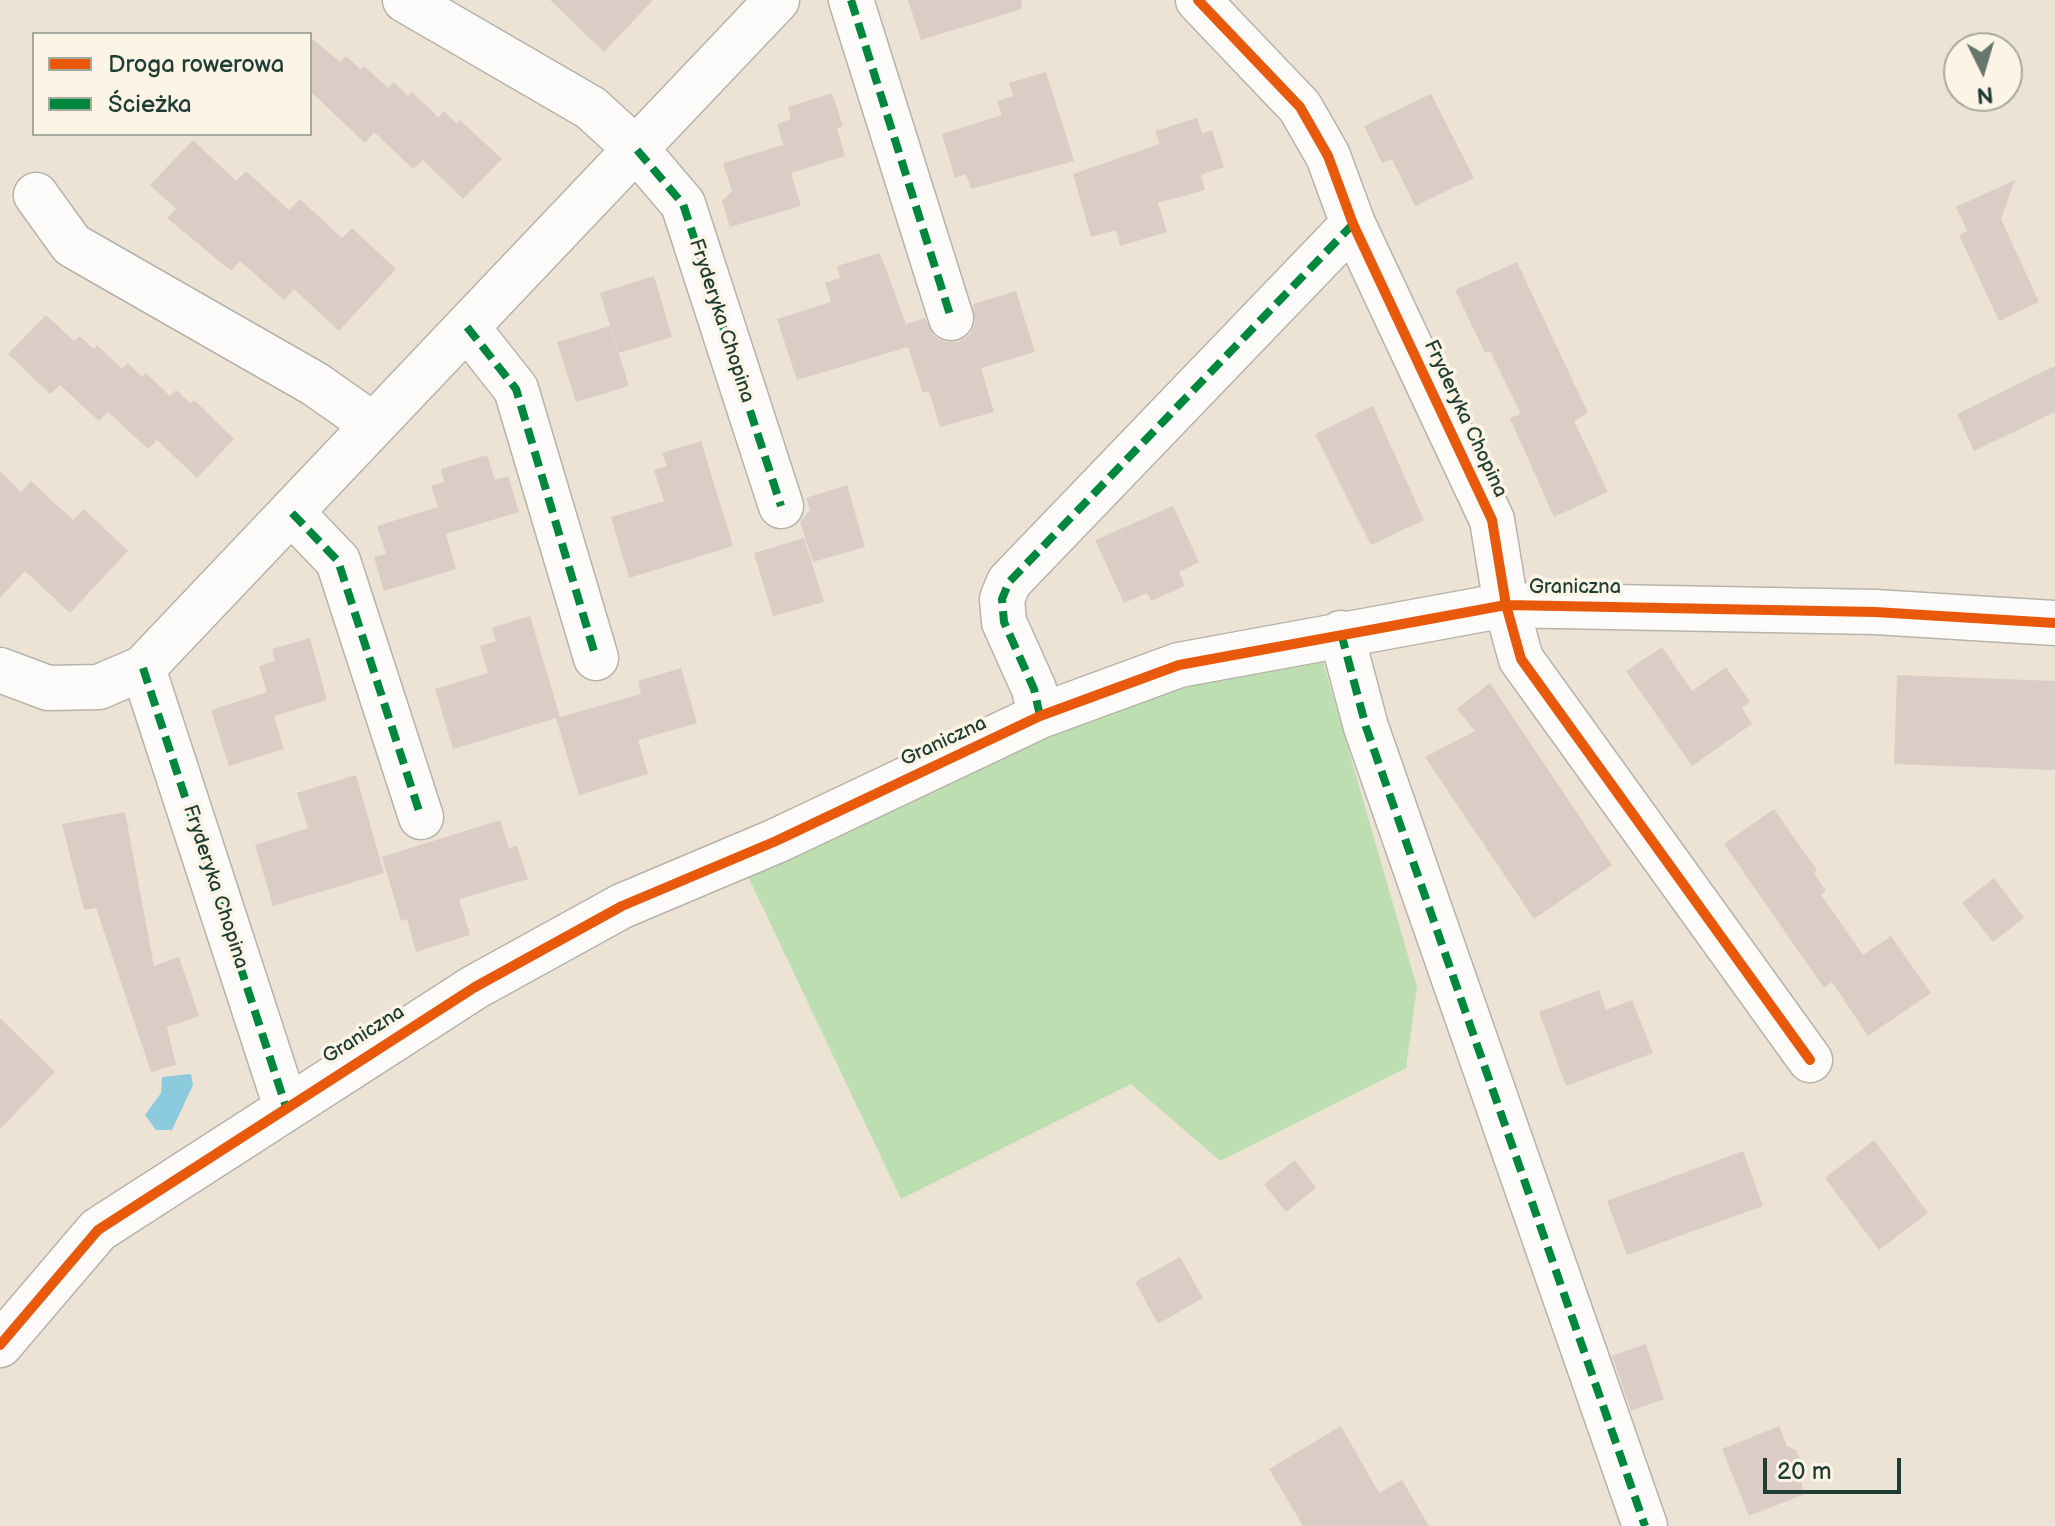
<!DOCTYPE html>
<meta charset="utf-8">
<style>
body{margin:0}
#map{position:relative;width:2055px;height:1526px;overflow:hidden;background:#ece3d5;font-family:"Balsamiq Sans",sans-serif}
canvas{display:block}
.legend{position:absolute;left:32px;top:32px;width:280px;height:104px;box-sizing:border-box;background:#fcf5e5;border:2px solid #a4ab9e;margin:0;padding:10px 14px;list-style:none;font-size:24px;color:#1f3d34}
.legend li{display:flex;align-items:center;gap:16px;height:40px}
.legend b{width:40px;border:2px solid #a4ab9e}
.north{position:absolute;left:1943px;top:32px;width:80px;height:80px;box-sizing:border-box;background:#fcf5e5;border:2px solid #a4ab9e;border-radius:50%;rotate:175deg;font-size:22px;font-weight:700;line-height:32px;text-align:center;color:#1f3d34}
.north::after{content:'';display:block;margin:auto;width:28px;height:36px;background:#67776c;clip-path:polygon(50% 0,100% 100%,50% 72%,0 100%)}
.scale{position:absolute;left:1763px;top:1458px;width:138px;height:36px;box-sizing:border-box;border:4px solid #1f3d34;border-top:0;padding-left:10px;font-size:24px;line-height:28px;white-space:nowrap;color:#1f3d34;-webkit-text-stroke:6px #fcf5e5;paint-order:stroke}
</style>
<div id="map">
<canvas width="2055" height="1526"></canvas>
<ul class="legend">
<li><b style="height:10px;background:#e8590c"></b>Droga rowerowa</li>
<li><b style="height:10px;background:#00873e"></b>Ścieżka</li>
</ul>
<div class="north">N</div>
<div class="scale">20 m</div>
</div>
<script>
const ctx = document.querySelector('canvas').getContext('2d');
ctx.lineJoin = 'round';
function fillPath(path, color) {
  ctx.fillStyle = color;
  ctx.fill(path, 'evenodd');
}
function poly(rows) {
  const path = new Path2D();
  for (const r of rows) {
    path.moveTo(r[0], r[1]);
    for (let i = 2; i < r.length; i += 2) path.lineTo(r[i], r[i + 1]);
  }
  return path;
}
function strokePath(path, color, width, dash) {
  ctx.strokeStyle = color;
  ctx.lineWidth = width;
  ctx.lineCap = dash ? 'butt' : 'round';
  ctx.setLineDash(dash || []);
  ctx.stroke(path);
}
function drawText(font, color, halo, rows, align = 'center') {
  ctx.font = font + ' "Balsamiq Sans",sans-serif';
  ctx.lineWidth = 7;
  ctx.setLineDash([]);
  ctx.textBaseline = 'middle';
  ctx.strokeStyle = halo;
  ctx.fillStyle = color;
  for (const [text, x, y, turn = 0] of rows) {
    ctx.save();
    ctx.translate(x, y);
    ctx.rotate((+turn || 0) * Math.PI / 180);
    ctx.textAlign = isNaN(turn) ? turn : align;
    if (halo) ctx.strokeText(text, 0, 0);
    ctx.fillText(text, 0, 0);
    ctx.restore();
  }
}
const green = poly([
 [1318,644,1417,987,1406,1068,1220,1161,1131,1084,901,1199,745,870,1054,722]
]);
const water = poly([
 [191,1074,193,1085,172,1130,156,1130,145,1115,161,1093,162,1077]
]);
const building = poly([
 [550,0,653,0,604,52],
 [908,0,1021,0,1022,9,921,40],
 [310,37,340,62,346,56,360,69,364,66,388,88,394,82,408,96,412,92,438,117,444,111,457,124,460,120,502,159,463,199,423,160,413,169,374,132,365,143,310,91],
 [1046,72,1074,161,971,189,966,174,955,178,942,134,1002,115,997,101,1013,96,1009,83],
 [832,93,843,126,837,128,845,156,791,173,801,206,730,227,722,201,732,191,723,163,783,145,777,124,791,119,788,107],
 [1431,94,1474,178,1415,206,1392,159,1382,163,1364,126],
 [1197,118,1202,133,1212,130,1224,167,1201,175,1205,190,1158,203,1167,232,1120,246,1116,230,1091,237,1073,174,1160,144,1155,131],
 [193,140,236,181,246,171,289,210,300,199,342,238,352,228,396,269,339,331,294,289,284,300,240,261,231,271,167,218,176,209,150,185],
 [2015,180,2001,219,2039,302,1999,321,1959,235,1967,231,1956,207],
 [880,253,906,324,925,318,934,336,945,342,959,342,970,334,975,323,973,304,1016,291,1035,352,981,368,994,412,940,427,929,391,923,393,908,347,797,380,777,319,831,302,825,283,840,278,837,266],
 [1517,262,1588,413,1574,421,1608,492,1554,517,1510,418,1521,414,1490,351,1485,353,1455,290],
 [654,276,672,337,619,353,600,293],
 [46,315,74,341,79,336,94,349,97,345,122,369,128,363,142,377,146,373,170,396,176,390,190,403,194,400,234,439,197,478,157,440,148,449,108,412,99,421,60,385,50,394,8,354],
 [610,326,629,386,576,402,557,342],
 [2055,366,2055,412,1974,451,1957,414],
 [1373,406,1424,520,1371,545,1315,434],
 [701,441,733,546,629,578,611,517,664,501,654,470,667,466,662,453],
 [487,455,495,480,508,476,519,512,446,534,456,569,384,591,374,557,386,554,377,526,438,507,431,486,444,482,441,469],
 [0,471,21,492,31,481,73,520,84,509,128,551,70,613,25,571,0,598],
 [847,485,865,547,813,562,800,522,810,510,806,498],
 [1173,506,1199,562,1179,572,1185,586,1151,601,1147,593,1124,603,1095,540],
 [804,538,824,602,773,616,754,553],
 [530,616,560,717,453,749,435,689,488,673,480,646,496,641,492,628],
 [310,638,327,700,274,716,284,749,229,766,211,710,267,692,259,666,275,661,272,649],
 [1662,647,1692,691,1726,667,1750,702,1742,708,1752,724,1692,766,1626,671],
 [681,668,697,723,638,740,648,774,579,795,556,718,641,694,638,681],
 [1897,675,2055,681,2055,770,1894,764],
 [1490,683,1612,865,1534,919,1425,757,1475,731,1457,709],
 [356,775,384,873,273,906,255,845,308,828,297,793],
 [1774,809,1817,870,1814,873,1826,891,1821,895,1863,955,1891,936,1931,993,1868,1036,1832,982,1824,988,1724,844],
 [125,812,154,966,179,957,199,1016,167,1027,176,1065,151,1072,96,908,84,910,62,824],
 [500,820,509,848,517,846,528,879,459,899,470,935,416,952,407,919,401,921,382,857],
 [1994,878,2024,918,1993,942,1962,903],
 [1599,990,1606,1010,1632,1000,1653,1053,1566,1086,1539,1012],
 [0,1018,55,1072,0,1129],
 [1874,1140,1928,1213,1879,1250,1825,1178],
 [1743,1151,1763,1206,1627,1255,1607,1201],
 [1295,1160,1316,1188,1286,1212,1264,1184],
 [1180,1257,1203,1298,1158,1324,1135,1282],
 [1646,1344,1664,1399,1631,1411,1612,1356],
 [1341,1426,1379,1493,1402,1480,1429,1526,1303,1526,1269,1469],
 [1779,1426,1787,1446,1796,1450,1802,1464,1798,1474,1805,1494,1749,1516,1722,1449]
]);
const minor = poly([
 [405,0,591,108,637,150,683,204,781,506],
 [851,0,951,318],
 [1198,0,1300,107,1328,156,1353,224,1492,520,1506,605,1521,659,1810,1060],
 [36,195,72,245,315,384,372,424],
 [467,327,516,389,596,658],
 [292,513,338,561,421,817],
 [1341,633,1366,727,1645,1526],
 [143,668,286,1107],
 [0,670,48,688,99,687,143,668,777,0],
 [1040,716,1034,689,1004,622,1002,599,1009,582,1353,224],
 [0,1345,98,1230,475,987,622,906,776,841,1040,716,1179,665,1506,605,1875,612,2055,623]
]);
const quiet = poly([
 [851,0,951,318],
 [637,150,683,204,781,506],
 [467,327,516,389,596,658],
 [292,513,338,561,421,817],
 [1341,633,1366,727,1645,1526],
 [143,668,286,1107],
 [1040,716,1034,689,1004,622,1002,599,1009,582,1353,224]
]);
const cycleway = poly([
 [1198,0,1300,107,1328,156,1353,224,1492,520,1506,605,1521,659,1810,1060],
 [0,1345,98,1230,475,987,622,906,776,841,1040,716,1179,665,1506,605,1875,612,2055,623]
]);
const streetNames = [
 ["Fryderyka Chopina",721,321,72],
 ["Fryderyka Chopina",1465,419,65],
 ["Graniczna",1575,588],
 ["Graniczna",944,742,-25],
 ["Fryderyka Chopina",215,887,72],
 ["Graniczna",364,1035,-32]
];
fillPath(green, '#bddeb0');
fillPath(water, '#8bcbdd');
fillPath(building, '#dcccc6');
strokePath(minor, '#b6b3aa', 47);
strokePath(minor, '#fcfbf9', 44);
strokePath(quiet, '#00873e', 8, [16, 8]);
strokePath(cycleway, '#e8590c', 10);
drawText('20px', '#1f3d34', '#fcf5e5', streetNames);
</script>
